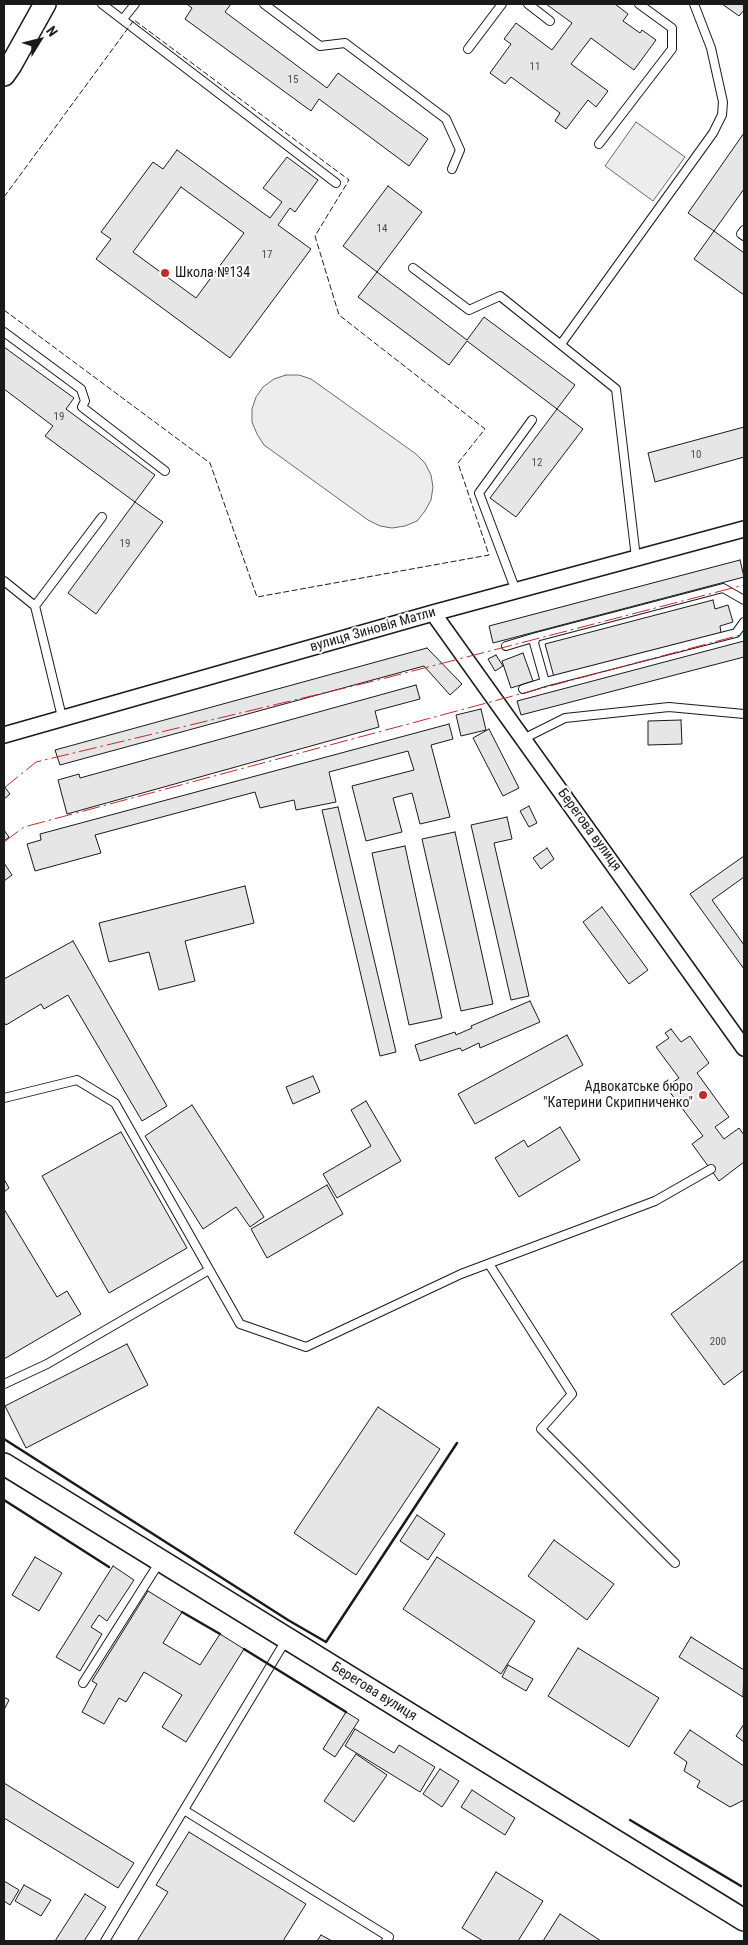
<!DOCTYPE html>
<meta charset="utf-8">
<style>
body{margin:0}
#map{position:relative;width:748px;height:1945px;overflow:hidden;background:#fff;font-family:"Roboto Condensed",sans-serif}
canvas{display:block}
.frame{position:absolute;inset:0;border:5px solid #1a1a1a;pointer-events:none}
.north{position:absolute;left:15px;top:15px;width:50px;height:50px;-webkit-text-stroke:4px #fff;paint-order:stroke;rotate:54deg;font-size:14px;font-weight:700;line-height:20px;text-align:center;color:#1a1a1a}
.north::after{content:'';display:block;margin:auto;width:18px;height:22px;background:#1a1a1a;clip-path:polygon(50% 0,100% 100%,50% 72%,0 100%)}
</style>
<div id="map">
<canvas width="748" height="1945"></canvas>
<div class="frame"></div>
<div class="north">N</div>
</div>
<script>
const ctx = document.querySelector('canvas').getContext('2d');
ctx.lineJoin = 'round';
function fillPath(path, color) {
  ctx.fillStyle = color;
  ctx.fill(path, 'evenodd');
}
function poly(rows) {
  const path = new Path2D();
  for (const r of rows) {
    path.moveTo(r[0], r[1]);
    for (let i = 2; i < r.length; i += 2) path.lineTo(r[i], r[i + 1]);
  }
  return path;
}
function strokePath(path, color, width, dash) {
  ctx.strokeStyle = color;
  ctx.lineWidth = width;
  ctx.lineCap = dash ? 'butt' : 'round';
  ctx.setLineDash(dash || []);
  ctx.stroke(path);
}
function drawText(font, color, halo, rows, align = 'center') {
  ctx.font = font + ' "Roboto Condensed",sans-serif';
  ctx.lineWidth = 4;
  ctx.setLineDash([]);
  ctx.textBaseline = 'middle';
  ctx.strokeStyle = halo;
  ctx.fillStyle = color;
  for (const [text, x, y, turn = 0] of rows) {
    ctx.save();
    ctx.translate(x, y);
    ctx.rotate((+turn || 0) * Math.PI / 180);
    ctx.textAlign = isNaN(turn) ? turn : align;
    if (halo) ctx.strokeText(text, 0, 0);
    ctx.fillText(text, 0, 0);
    ctx.restore();
  }
}
const built = poly([
 [636,122,685,157,653,201,605,166,636,122],
 [286,375,299,375,311,379,416,454,425,463,431,475,433,487,431,500,425,511,417,521,405,526,392,528,380,526,368,520,264,445,257,434,252,422,252,409,256,397,263,387,274,379,286,375]
]);
const building = poly([
 [189,4,231,4,225,12,327,88,338,73,428,139,409,166,319,99,311,111,185,19,192,8,188,5,189,4],
 [546,4,615,4,628,14,623,21,640,33,642,30,656,40,634,70,591,38,571,64,608,91,596,107,588,100,566,129,555,121,560,113,511,77,505,84,490,73,511,44,504,39,516,23,552,50,572,23,546,4],
 [722,4,744,4,744,10,739,16,722,4],
 [744,133,744,189,714,231,688,213,744,133],
 [177,150,270,218,282,202,263,188,287,157,318,180,295,212,290,208,278,225,311,249,230,358,96,259,111,239,101,232,153,162,163,169,177,150],
 [181,187,244,233,196,298,133,252,181,187],
 [388,186,422,212,377,272,343,246,388,186],
 [714,231,744,253,744,295,694,259,714,231],
 [377,272,467,340,484,317,575,385,557,409,467,341,449,365,358,297,377,272],
 [4,347,74,398,66,409,155,475,135,502,45,436,53,426,4,389,4,347],
 [557,409,583,429,516,517,490,498,557,409],
 [744,427,744,457,655,482,648,453,744,427],
 [135,502,163,522,96,614,68,593,135,502],
 [740,560,744,577,493,643,489,626,740,560],
 [713,600,715,609,728,605,733,622,720,626,721,633,554,677,545,644,713,600],
 [744,641,744,657,521,715,517,701,744,641],
 [427,648,462,684,450,695,424,666,60,765,55,750,427,648],
 [523,653,533,681,511,688,502,661,523,653],
 [496,655,503,666,495,671,488,659,496,655],
 [416,685,420,699,375,711,379,727,67,814,58,780,79,774,80,778,416,685],
 [481,709,486,730,461,736,456,715,481,709],
 [681,720,682,744,648,745,648,721,681,720],
 [449,724,453,739,431,745,450,817,420,824,412,793,393,798,402,832,366,841,352,786,414,770,408,751,329,772,336,802,296,810,294,800,260,808,255,792,95,835,101,853,35,871,27,844,41,840,40,834,449,724],
 [489,729,519,788,503,796,473,738,489,729],
 [4,786,10,794,4,799,4,786],
 [529,806,537,823,529,827,520,811,529,806],
 [338,807,396,1052,380,1056,322,810,338,807],
 [507,817,512,839,494,843,529,996,511,1000,471,825,507,817],
 [4,830,9,837,4,841,4,830],
 [455,832,493,1004,461,1011,422,839,455,832],
 [405,846,442,1018,409,1025,372,853,405,846],
 [547,848,554,859,541,869,533,858,547,848],
 [744,856,744,877,712,900,744,945,744,969,690,894,744,856],
 [4,863,12,875,4,881,4,863],
 [245,886,254,923,185,941,195,981,159,990,149,952,109,962,99,923,245,886],
 [602,907,648,970,629,984,583,922,602,907],
 [73,941,167,1106,142,1121,68,995,44,1009,41,1004,6,1025,4,1022,4,979,73,941],
 [530,1001,540,1022,480,1048,479,1043,462,1051,460,1048,420,1061,415,1045,455,1032,456,1035,472,1028,471,1026,530,1001],
 [671,1029,681,1042,690,1036,709,1063,697,1073,729,1117,715,1127,724,1139,739,1128,744,1135,744,1162,719,1181,692,1144,703,1136,666,1087,679,1078,656,1047,669,1038,665,1033,671,1029],
 [567,1035,583,1065,475,1124,458,1094,567,1035],
 [313,1076,320,1092,293,1104,286,1087,313,1076],
 [366,1101,401,1161,337,1198,323,1174,371,1146,351,1110,366,1101],
 [192,1105,264,1217,250,1227,236,1207,203,1229,145,1136,192,1105],
 [560,1127,580,1160,519,1197,495,1158,524,1140,528,1147,560,1127],
 [121,1132,187,1248,109,1293,42,1176,121,1132],
 [4,1179,9,1188,4,1192,4,1179],
 [327,1185,343,1214,267,1258,251,1229,327,1185],
 [4,1209,57,1297,67,1291,81,1314,4,1359,4,1209],
 [744,1260,744,1370,724,1385,671,1314,744,1260],
 [127,1344,148,1385,26,1448,5,1406,127,1344],
 [378,1407,440,1449,356,1575,294,1533,378,1407],
 [417,1515,445,1534,428,1560,400,1541,417,1515],
 [554,1540,614,1584,587,1620,528,1576,554,1540],
 [35,1557,62,1573,39,1611,12,1595,35,1557],
 [437,1557,535,1621,501,1674,403,1609,437,1557],
 [113,1566,134,1580,107,1621,99,1615,91,1627,102,1634,80,1671,56,1657,113,1566],
 [148,1591,182,1612,163,1643,200,1665,220,1634,244,1649,186,1742,162,1727,182,1695,144,1672,126,1702,119,1698,104,1724,82,1712,97,1684,92,1681,148,1591],
 [691,1637,744,1670,743,1697,679,1657,691,1637],
 [578,1648,659,1698,629,1747,548,1696,578,1648],
 [508,1665,533,1679,526,1691,502,1677,508,1665],
 [4,1697,9,1700,4,1710,4,1697],
 [346,1712,359,1720,335,1757,323,1749,346,1712],
 [744,1724,744,1742,736,1736,744,1724],
 [355,1729,394,1753,399,1745,435,1767,420,1792,345,1746,355,1729],
 [690,1730,744,1766,744,1800,730,1807,697,1787,700,1781,684,1771,687,1762,674,1753,690,1730],
 [356,1754,387,1775,354,1822,324,1801,356,1754],
 [440,1769,459,1781,442,1807,423,1794,440,1769],
 [4,1783,134,1863,118,1888,4,1818,4,1783],
 [472,1790,515,1818,505,1835,461,1807,472,1790],
 [189,1832,306,1904,283,1941,137,1941,168,1892,156,1885,189,1832],
 [496,1872,543,1901,518,1941,483,1941,462,1928,496,1872],
 [4,1881,19,1890,10,1905,4,1901,4,1881],
 [24,1885,51,1900,41,1916,15,1901,24,1885],
 [85,1894,106,1907,84,1941,55,1941,85,1894],
 [560,1914,601,1941,543,1941,560,1914],
 [321,1935,332,1941,317,1941,321,1935]
]);
const lane = poly([
 [102,4,336,183],
 [264,4,320,46,345,43,446,119,460,150,452,169],
 [528,4,550,21],
 [123,19,135,4],
 [468,49,502,4],
 [599,144,672,49,672,28,639,4],
 [744,230,741,234,744,236],
 [413,268,469,310,500,296,616,389,636,558],
 [4,332,81,389,85,401,82,407,165,471],
 [561,344,713,133,722,115,723,102,711,48,694,4],
 [4,581,35,606],
 [516,591,479,493,532,420],
 [744,600,723,588,536,637,534,643,545,682,736,633,744,622],
 [506,646,536,637],
 [523,689,545,682],
 [62,717,35,606,102,517],
 [523,739,565,718,669,707,744,714],
 [4,1098,77,1080,115,1103,240,1324,306,1347,461,1274,655,1201,711,1169],
 [489,1264,572,1394,541,1429,675,1563],
 [4,1384,47,1364,209,1270],
 [83,1683,159,1563],
 [184,1810,389,1937,386,1941],
 [105,1941,286,1640]
]);
const street = poly([
 [433,613,744,1048],
 [4,735,433,613,744,529]
]);
const secondary = poly([
 [4,75,11,65,45,4],
 [4,1464,744,1920]
]);
const fence = poly([
 [4,197,134,20,349,180,315,236,339,315,485,429,458,463,489,555,257,597,210,463,4,310]
]);
const wall = poly([
 [4,1439,288,1620,326,1642,457,1443],
 [4,1500,109,1567],
 [182,1612,220,1634],
 [244,1649,346,1712],
 [630,1820,741,1886]
]);
const power = poly([
 [4,788,36,762,378,680,744,585],
 [4,842,24,827,744,634]
]);
const markers = [
 [165,273,5,"#c62828"],
 [703,1095,5,"#c62828"]
];
const numberNames = [
 ["11",535,67],
 ["15",293,80],
 ["14",382,229],
 ["17",267,255],
 ["19",59,417],
 ["10",696,455],
 ["12",537,463],
 ["19",125,544],
 ["200",718,1342]
];
const poiNames = [
 ["Школа №134",175,273],
 ["Адвокатське бюро",693,1087,"right"],
 ["\"Катерини Скрипниченко\"",693,1103,"right"]
];
const streetNames = [
 ["вулиця Зиновія Матли",373,630,-16],
 ["Берегова вулиця",589,830,54],
 ["Берегова вулиця",374,1692,32]
];
fillPath(built, '#ededed');
strokePath(built, '#6a6a6a', 1);
fillPath(building, '#e6e6e6');
strokePath(building, '#1a1a1a', 1);
strokePath(lane, '#1a1a1a', 10);
strokePath(street, '#1a1a1a', 18);
strokePath(secondary, '#1a1a1a', 24);
strokePath(lane, '#fff', 8);
strokePath(street, '#fff', 15);
strokePath(secondary, '#fff', 21);
strokePath(fence, '#1a1a1a', 1, [6, 2.5]);
strokePath(wall, '#1a1a1a', 2.5);
strokePath(power, '#c62828', 1, [18, 4, 2.5, 4]);
for (const [x, y, r, color] of markers) {
  const dot = new Path2D();
  dot.arc(x, y, r, 0, 2 * Math.PI);
  ctx.fillStyle = color;
  ctx.fill(dot);
  strokePath(dot, '#fff', 2);
}
drawText('11px', '#4d4d4d', null, numberNames);
drawText('14px', '#1a1a1a', '#fff', poiNames, 'left');
drawText('14px', '#1a1a1a', '#fff', streetNames);
</script>
